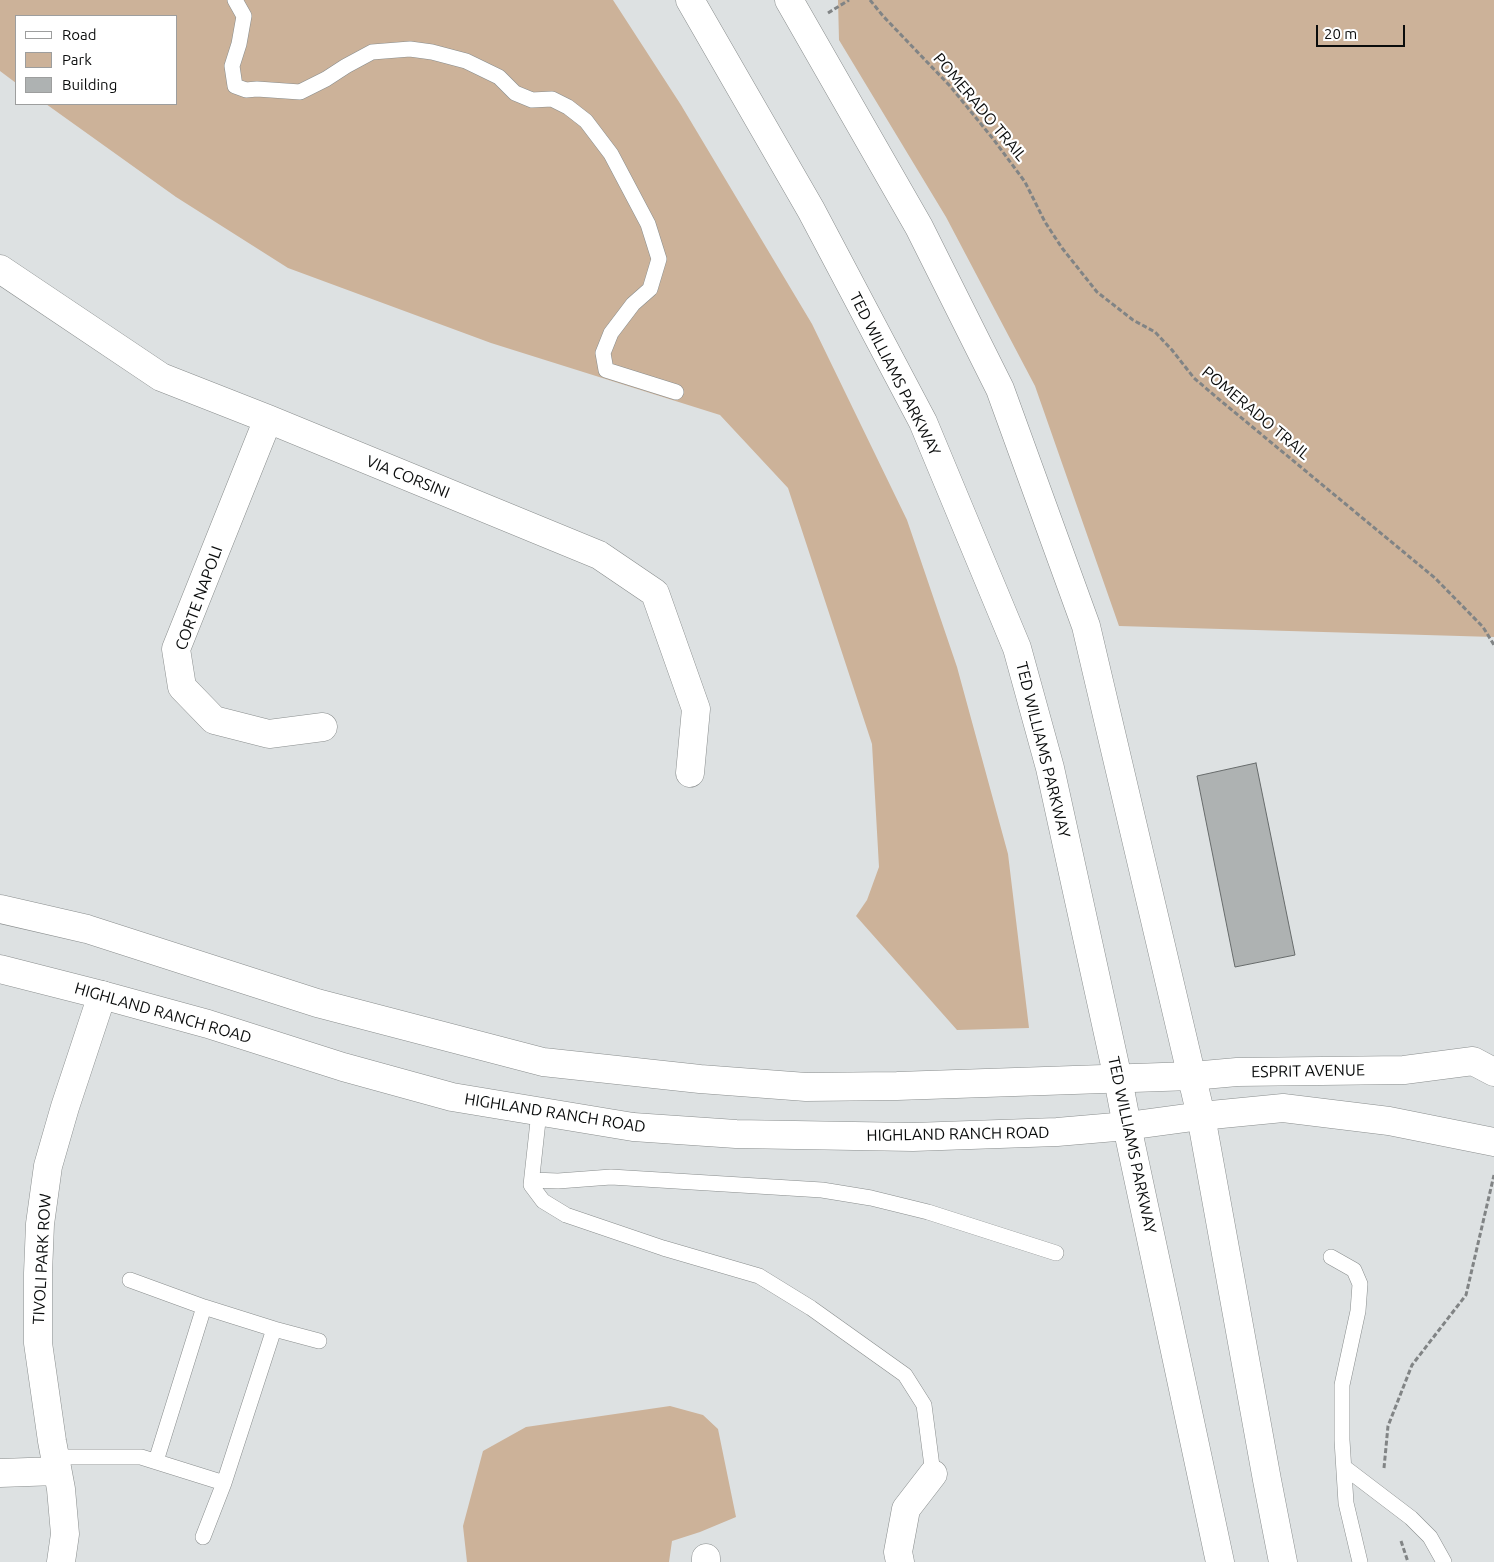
<!DOCTYPE html>
<style>
body{margin:0}
#map{position:relative;width:1494px;height:1562px;overflow:hidden;background:#dde1e2;font-family:Ubuntu,sans-serif}
canvas{display:block}
.legend{position:absolute;left:15px;top:15px;width:162px;height:90px;box-sizing:border-box;background:#fff;border:1px solid #9d9e9e;margin:0;padding:6px 9px;list-style:none;font-size:15px;color:#0a0c0c}
.legend li{display:flex;align-items:center;gap:10px;height:25px}
.legend b{width:25px;border:1px solid #9d9e9e}
.scale{position:absolute;left:1316px;top:25px;width:89px;height:22px;box-sizing:border-box;border:2px solid #0a0c0c;border-top:0;padding-left:6px;font-size:15px;line-height:18px;white-space:nowrap;color:#0a0c0c;-webkit-text-stroke:4px #fff;paint-order:stroke}
</style>
<div id="map">
<canvas width="1494" height="1562"></canvas>
<ul class="legend">
<li><b style="height:6px;background:#fff"></b>Road</li>
<li><b style="height:14px;background:#ccb299"></b>Park</li>
<li><b style="height:14px;background:#aeb2b2"></b>Building</li>
</ul>
<div class="scale">20 m</div>
</div>
<script>
const ctx = document.querySelector('canvas').getContext('2d');
ctx.lineJoin = 'round';
function fillPath(path, color) {
  ctx.fillStyle = color;
  ctx.fill(path, 'evenodd');
}
function poly(rows) {
  const path = new Path2D();
  for (const r of rows) {
    path.moveTo(r[0], r[1]);
    for (let i = 2; i < r.length; i += 2) path.lineTo(r[i], r[i + 1]);
  }
  return path;
}
function strokePath(path, color, width, dash) {
  ctx.strokeStyle = color;
  ctx.lineWidth = width;
  ctx.lineCap = dash ? 'butt' : 'round';
  ctx.setLineDash(dash || []);
  ctx.stroke(path);
}
function drawText(font, color, halo, rows, align = 'center') {
  ctx.font = font + ' Ubuntu,sans-serif';
  ctx.lineWidth = 4.5;
  ctx.setLineDash([]);
  ctx.textBaseline = 'middle';
  ctx.strokeStyle = halo;
  ctx.fillStyle = color;
  for (const [text, x, y, turn = 0] of rows) {
    ctx.save();
    ctx.translate(x, y);
    ctx.rotate((+turn || 0) * Math.PI / 180);
    ctx.textAlign = isNaN(turn) ? turn : align;
    if (halo) ctx.strokeText(text, 0, 0);
    ctx.fillText(text, 0, 0);
    ctx.restore();
  }
}
const green = poly([
 [0,0,613,0,681,105,812,324,907,520,957,667,1008,854,1029,1028,957,1030,856,916,867,900,879,867,872,744,788,488,720,415,491,343,288,268,176,197,46,104,176,104,176,16,16,16,16,83,0,71],
 [838,0,1494,0,1494,637,1119,626,1035,386,946,217,839,40],
 [670,1406,703,1415,718,1429,736,1517,700,1532,672,1541,669,1562,467,1562,463,1526,483,1451,526,1427]
]);
const building = poly([
 [1256,763,1295,955,1235,967,1197,776,1256,763]
]);
const path = poly([
 [870,0,883,16,950,86,994,140,1025,182,1045,222,1062,248,1097,292,1133,320,1155,332,1172,350,1194,378,1215,396,1435,578,1483,627,1494,645],
 [828,13,849,0],
 [1384,1468,1388,1426,1412,1365,1466,1295,1494,1175],
 [1401,1541,1408,1562]
]);
const lane = poly([
 [235,0,244,16,239,44,232,66,235,86,246,90,257,89,300,92,326,79,346,66,372,52,410,49,432,52,466,61,499,77,515,93,532,100,552,99,568,107,586,121,611,154,648,224,659,259,650,289,633,304,611,333,603,353,606,370,676,392],
 [539,1112,531,1185,543,1201,566,1215,663,1248,759,1276,811,1308,905,1375,924,1405,933,1474],
 [532,1180,558,1181,611,1177,822,1190,871,1198,928,1212,1056,1253],
 [1331,1257,1354,1270,1360,1284,1358,1311,1342,1385,1342,1440,1346,1503,1360,1562],
 [274,1329,319,1341],
 [55,1457,141,1457,224,1483,274,1329,204,1307,130,1280],
 [156,1461,204,1307],
 [1344,1467,1411,1518,1430,1537,1444,1562],
 [203,1537,224,1483]
]);
const street = poly([
 [0,269,161,377,268,419,599,555,655,593,696,709,690,773],
 [268,419,176,649,182,687,214,720,269,734,323,727],
 [1192,1076,1237,1072,1404,1070,1473,1061,1494,1072],
 [1201,1116,1283,1108,1389,1121,1494,1142],
 [0,1473,57,1471],
 [706,1558,706,1562],
 [61,1562,65,1534,61,1489,52,1441,38,1343,38,1273,40,1224,48,1166,65,1107,102,995],
 [900,1562,898,1552,906,1509,933,1474]
]);
const secondary = poly([
 [0,909,87,929,317,1003,543,1062,700,1079,806,1087,897,1086,1192,1076],
 [0,969,102,995,208,1024,343,1067,452,1097,633,1127,736,1134,913,1137,1057,1132,1127,1126,1201,1116]
]);
const primary = poly([
 [690,0,811,210,923,422,1017,648,1050,768,1118,1079,1127,1126,1220,1562],
 [789,0,919,227,1000,389,1086,626,1201,1116,1267,1480,1283,1562]
]);
const streetNames = [
 ["POMERADO TRAIL",980,107,50],
 ["TED WILLIAMS PARKWAY",895,374,63],
 ["POMERADO TRAIL",1256,413,40],
 ["VIA CORSINI",408,477,22],
 ["CORTE NAPOLI",199,598,-70],
 ["TED WILLIAMS PARKWAY",1043,750,76],
 ["HIGHLAND RANCH ROAD",163,1013,16],
 ["ESPRIT AVENUE",1308,1071,-1],
 ["HIGHLAND RANCH ROAD",555,1113,9],
 ["HIGHLAND RANCH ROAD",958,1134,-1],
 ["TED WILLIAMS PARKWAY",1132,1145,78],
 ["TIVOLI PARK ROW",42,1259,-87]
];
fillPath(green, '#ccb299');
fillPath(building, '#aeb2b2');
strokePath(building, '#676b6b', 1);
strokePath(lane, '#898d8d', 16);
strokePath(street, '#898d8d', 29);
strokePath(secondary, '#898d8d', 29);
strokePath(primary, '#898d8d', 29);
strokePath(path, '#818485', 3, [5, 2.5]);
strokePath(lane, '#fff', 15);
strokePath(street, '#fff', 28);
strokePath(secondary, '#fff', 28);
strokePath(primary, '#fff', 28);
drawText('16px', '#0a0c0c', '#fff', streetNames);
</script>
